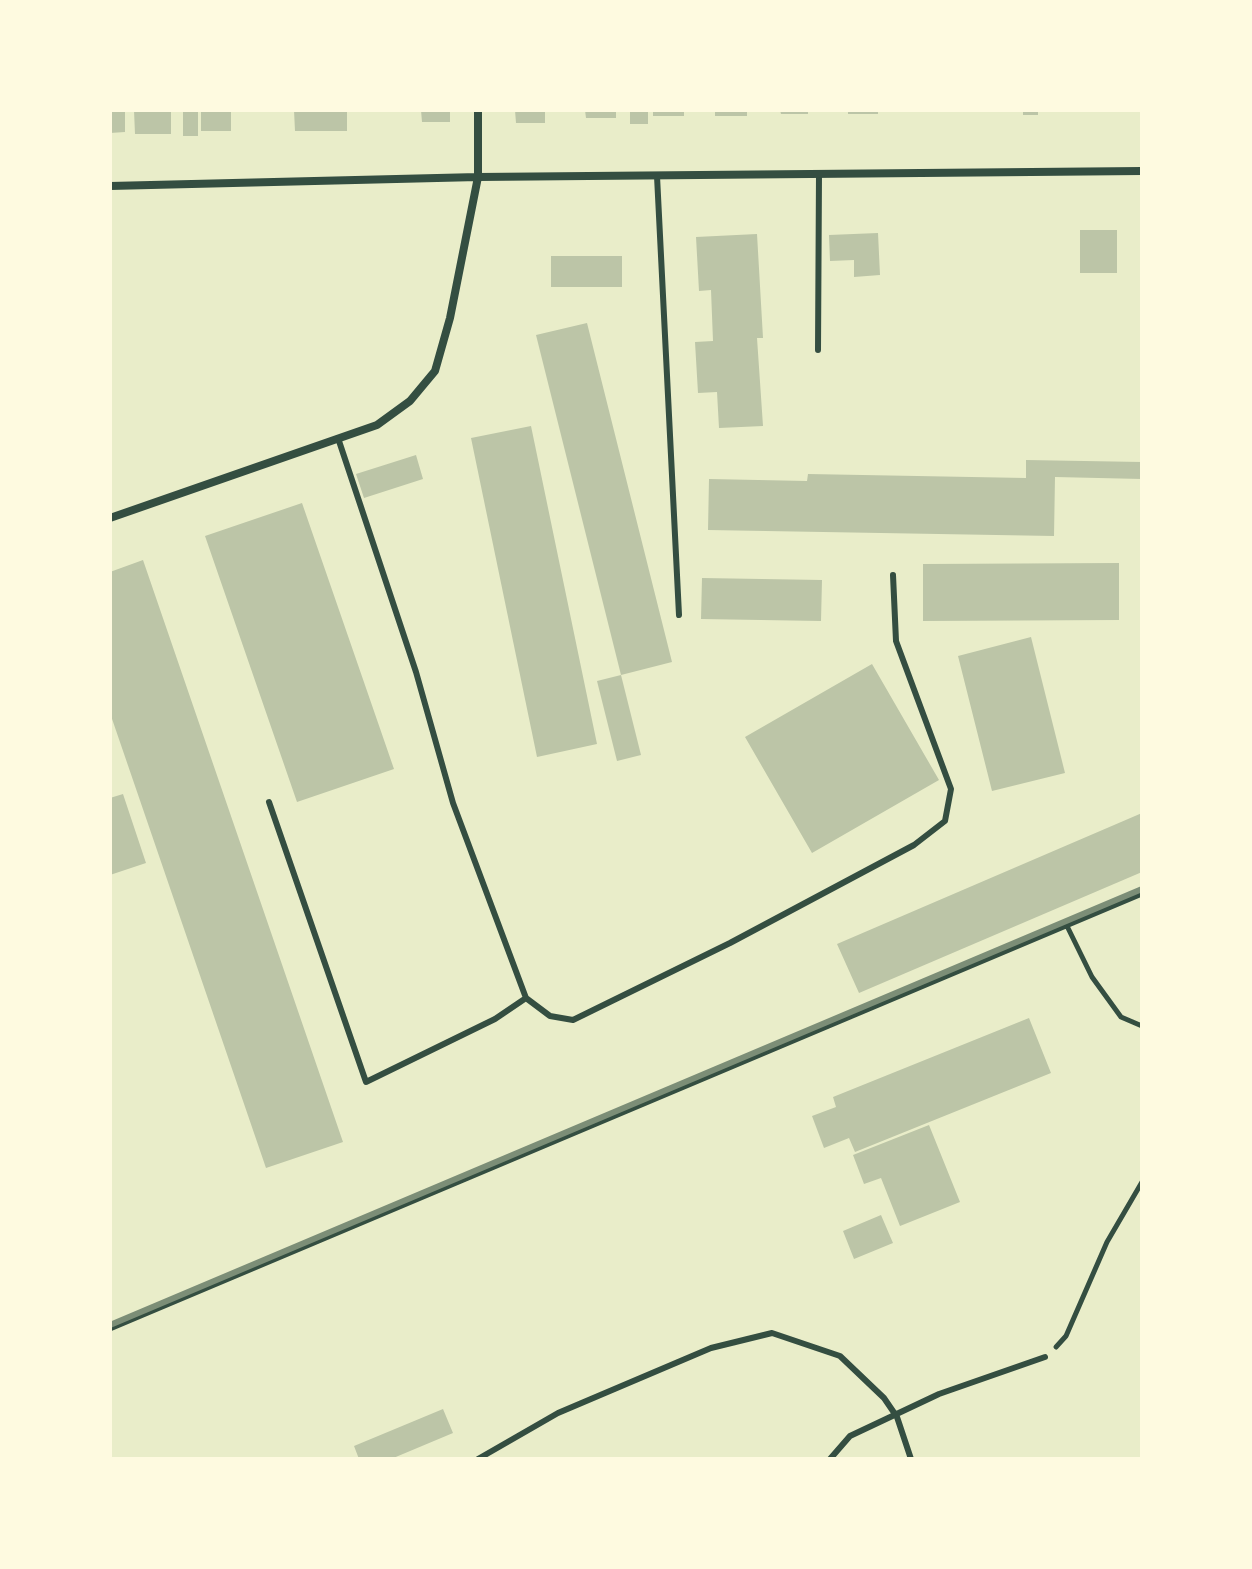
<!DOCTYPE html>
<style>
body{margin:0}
#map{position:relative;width:1252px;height:1569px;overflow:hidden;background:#e9edc9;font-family:Raleway,sans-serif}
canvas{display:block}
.frame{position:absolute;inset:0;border:112px solid #fefae0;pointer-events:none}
</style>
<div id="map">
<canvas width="1252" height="1569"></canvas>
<div class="frame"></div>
</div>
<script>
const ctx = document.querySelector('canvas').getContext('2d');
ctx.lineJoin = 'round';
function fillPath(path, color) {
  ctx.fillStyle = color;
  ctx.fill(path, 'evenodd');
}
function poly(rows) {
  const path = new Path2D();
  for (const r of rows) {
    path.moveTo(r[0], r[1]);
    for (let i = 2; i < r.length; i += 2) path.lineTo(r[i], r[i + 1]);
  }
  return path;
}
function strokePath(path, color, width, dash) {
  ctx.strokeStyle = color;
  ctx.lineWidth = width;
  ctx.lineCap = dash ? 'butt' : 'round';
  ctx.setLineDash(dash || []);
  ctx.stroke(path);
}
const building = poly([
 [110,110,125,110,125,132,110,133],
 [134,110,171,110,171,134,135,134],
 [201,110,231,110,231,131,201,131],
 [294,110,347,110,347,131,295,131],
 [421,110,450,110,450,122,422,122],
 [515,110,545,110,545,123,516,123],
 [585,110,616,110,616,118,586,118],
 [630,110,648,110,648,124,630,124],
 [653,110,684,110,684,116,653,116],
 [715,110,747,110,747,116,715,116],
 [780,110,808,110,808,114,781,114],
 [848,110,878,110,878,114,848,114],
 [1023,110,1038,110,1038,115,1023,115],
 [183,111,198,111,198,136,183,136],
 [1080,230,1117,230,1117,273,1080,273],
 [878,233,880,275,854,277,854,260,830,261,829,235],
 [757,234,763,338,757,338,763,426,719,428,717,392,698,393,695,342,713,341,711,290,699,291,696,237],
 [551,256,622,256,622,287,551,287],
 [587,323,672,662,621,675,536,335],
 [531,426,597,744,537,757,471,438],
 [416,455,423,479,364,498,356,474],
 [1026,460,1142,462,1142,479,1055,477,1054,536,708,530,709,479,807,481,808,474,1026,478],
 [302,503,394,769,297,802,205,536],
 [143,560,343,1142,266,1168,110,713,110,572],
 [1119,563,1119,620,923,621,923,564],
 [702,578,822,580,821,621,701,619],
 [1031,637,1065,773,992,791,958,656],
 [872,664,939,780,812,853,745,737],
 [621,675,641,755,617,761,597,681],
 [123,794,146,863,110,875,110,798],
 [1142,813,1142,872,859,993,837,944],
 [1029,1018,1051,1073,855,1152,849,1138,824,1148,812,1116,836,1107,833,1097],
 [929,1125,960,1202,900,1226,881,1178,864,1184,853,1155],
 [881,1215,893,1243,854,1259,843,1231],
 [443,1409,453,1433,391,1459,359,1459,354,1446]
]);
const path = poly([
 [1067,926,1092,977,1121,1017,1142,1026],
 [110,1329,1142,894],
 [1056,1347,1066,1336,1107,1242,1142,1182]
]);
const service = poly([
 [657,176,679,615],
 [818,350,819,174],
 [338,438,416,672,453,803,526,998],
 [269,802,366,1082,495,1019,526,998,550,1016,573,1020,730,943,914,845,945,821,951,789,896,641,893,575],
 [478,1459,558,1413,711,1348,772,1333,840,1356,884,1398,897,1417,911,1459],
 [830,1459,850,1436,939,1394,1045,1357]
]);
const minor = poly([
 [110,186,478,177,1142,171],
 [110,518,377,425,410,401,435,371,450,318,478,177,478,110]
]);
const rail = poly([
 [110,1325,1142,889]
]);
fillPath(building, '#bcc5a7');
strokePath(path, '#344e41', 5);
strokePath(service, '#344e41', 6);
strokePath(minor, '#344e41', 8);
strokePath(rail, '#7c8e77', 6);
</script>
